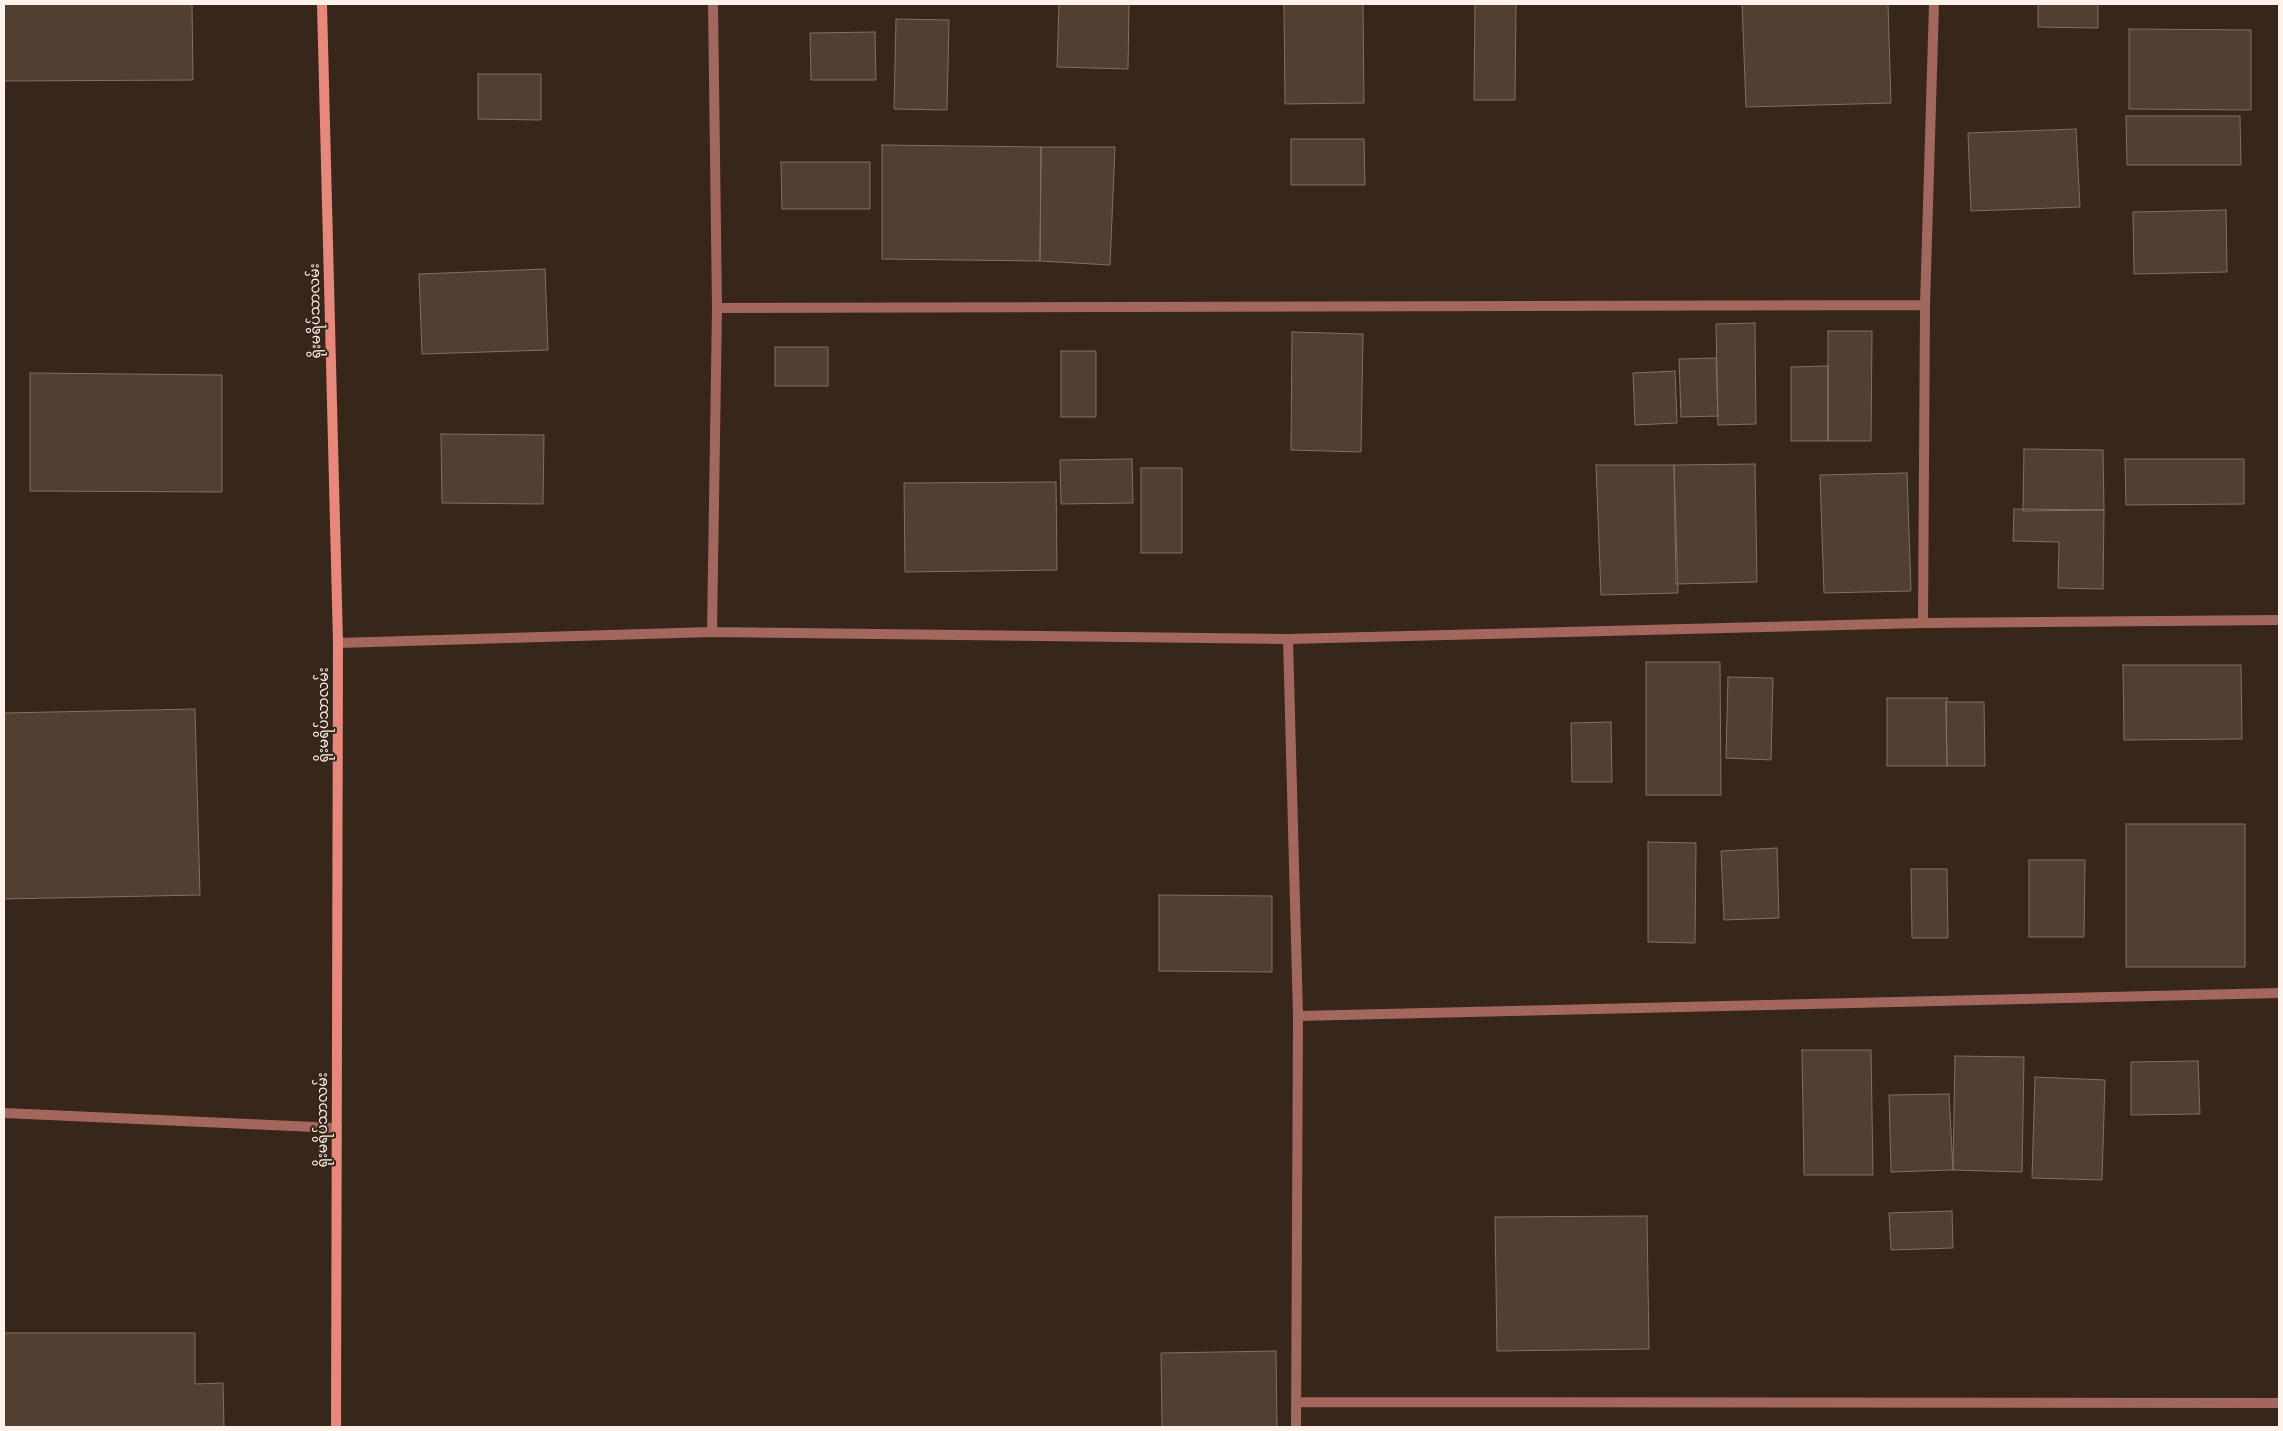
<!DOCTYPE html>
<meta charset="utf-8">
<style>
body{margin:0}
#map{position:relative;width:2283px;height:1431px;overflow:hidden;background:#37261a;font-family:"Roboto Condensed",sans-serif}
canvas{display:block}
.frame{position:absolute;inset:0;border:5px solid #fdf1e9;pointer-events:none}
</style>
<div id="map">
<canvas width="2283" height="1431"></canvas>
<div class="frame"></div>
</div>
<script>
const ctx = document.querySelector('canvas').getContext('2d');
ctx.lineJoin = 'round';
function fillPath(path, color) {
  ctx.fillStyle = color;
  ctx.fill(path, 'evenodd');
}
function poly(rows) {
  const path = new Path2D();
  for (const r of rows) {
    path.moveTo(r[0], r[1]);
    for (let i = 2; i < r.length; i += 2) path.lineTo(r[i], r[i + 1]);
  }
  return path;
}
function strokePath(path, color, width, dash) {
  ctx.strokeStyle = color;
  ctx.lineWidth = width;
  ctx.lineCap = dash ? 'butt' : 'round';
  ctx.setLineDash(dash || []);
  ctx.stroke(path);
}
function drawText(font, color, halo, rows, align = 'center') {
  ctx.font = font + ' "Roboto Condensed","Noto Sans Myanmar",sans-serif';
  ctx.lineWidth = 4;
  ctx.setLineDash([]);
  ctx.textBaseline = 'middle';
  ctx.strokeStyle = halo;
  ctx.fillStyle = color;
  for (const [text, x, y, turn = 0] of rows) {
    ctx.save();
    ctx.translate(x, y);
    ctx.rotate((+turn || 0) * Math.PI / 180);
    ctx.textAlign = isNaN(turn) ? turn : align;
    if (halo) ctx.strokeText(text, 0, 0);
    ctx.fillText(text, 0, 0);
    ctx.restore();
  }
}
const building = poly([
 [4,4,192,4,193,80,4,81,4,4],
 [1059,4,1129,4,1128,69,1057,67,1059,4],
 [1284,4,1363,4,1364,103,1285,104,1284,4],
 [1475,4,1516,4,1515,100,1474,100,1475,4],
 [1742,4,1888,4,1891,103,1746,107,1742,4],
 [2038,4,2098,4,2098,28,2038,27,2038,4],
 [896,19,949,20,947,110,894,109,896,19],
 [2129,29,2251,30,2251,110,2129,109,2129,29],
 [875,32,876,80,811,80,810,33,875,32],
 [478,74,541,74,541,120,478,119,478,74],
 [2126,116,2240,116,2241,165,2127,165,2126,116],
 [2076,129,2080,207,1971,211,1968,133,2076,129],
 [1291,139,1364,139,1365,185,1291,185,1291,139],
 [882,145,1041,147,1040,261,882,259,882,145],
 [1041,147,1115,147,1110,265,1040,261,1041,147],
 [781,162,870,162,870,209,782,209,781,162],
 [2226,210,2227,272,2134,274,2133,212,2226,210],
 [545,269,548,350,422,354,419,274,545,269],
 [1755,323,1756,424,1718,425,1716,324,1755,323],
 [1828,331,1872,331,1871,441,1828,441,1828,331],
 [1292,332,1363,334,1361,452,1291,450,1292,332],
 [775,347,828,347,828,386,775,386,775,347],
 [1061,351,1096,351,1096,417,1061,417,1061,351],
 [1716,358,1718,416,1681,417,1679,359,1716,358],
 [1828,366,1828,441,1791,441,1791,367,1828,366],
 [1675,371,1677,423,1635,425,1633,373,1675,371],
 [30,373,222,375,222,492,30,491,30,373],
 [441,434,544,435,543,504,442,503,441,434],
 [2024,449,2103,450,2104,510,2023,511,2024,449],
 [1132,459,1133,503,1061,504,1060,460,1132,459],
 [2125,459,2244,459,2244,504,2126,505,2125,459],
 [1755,464,1757,582,1676,584,1674,465,1755,464],
 [1596,465,1674,465,1678,593,1601,595,1596,465],
 [1141,468,1182,468,1182,553,1141,553,1141,468],
 [1907,473,1911,591,1824,593,1820,475,1907,473],
 [1056,482,1057,570,905,572,904,483,1056,482],
 [2014,509,2104,510,2103,589,2058,588,2059,542,2013,541,2014,509],
 [1646,662,1720,662,1721,795,1646,795,1646,662],
 [2123,665,2241,665,2242,739,2124,740,2123,665],
 [1728,677,1773,678,1771,760,1726,758,1728,677],
 [1887,698,1948,698,1946,702,1947,766,1887,766,1887,698],
 [1946,702,1984,702,1985,766,1947,766,1946,702],
 [195,709,200,895,4,899,4,713,195,709],
 [1611,722,1612,782,1572,782,1571,723,1611,722],
 [2126,824,2245,824,2245,967,2126,967,2126,824],
 [1648,842,1696,843,1695,943,1648,942,1648,842],
 [1777,848,1779,918,1724,920,1721,851,1777,848],
 [2029,860,2085,860,2084,937,2029,937,2029,860],
 [1911,869,1947,869,1948,938,1912,938,1911,869],
 [1159,895,1272,896,1272,972,1159,971,1159,895],
 [1802,1050,1871,1050,1873,1175,1804,1175,1802,1050],
 [1955,1056,2024,1057,2022,1172,1953,1170,1955,1056],
 [2198,1061,2200,1114,2131,1115,2131,1062,2198,1061],
 [2035,1077,2105,1080,2102,1180,2032,1178,2035,1077],
 [1949,1094,1953,1170,1891,1172,1889,1095,1949,1094],
 [1952,1211,1953,1248,1891,1250,1889,1213,1952,1211],
 [1647,1216,1649,1349,1497,1351,1495,1217,1647,1216],
 [4,1333,195,1333,195,1384,223,1383,224,1427,4,1427,4,1333],
 [1276,1351,1277,1427,1162,1427,1161,1353,1276,1351]
]);
const lane = poly([
 [4,1113,337,1128]
]);
const street = poly([
 [717,308,1925,305],
 [1923,623,1925,305,1934,4],
 [712,632,717,308,713,4],
 [1288,639,1298,1016,1296,1427],
 [338,643,712,632,1288,639,1923,623,2279,620],
 [1298,1016,2279,993],
 [1296,1402,2279,1403]
]);
const secondary = poly([
 [322,4,338,643,336,1427]
]);
const streetNames = [
 ["ရိုးမရိပ်သာလမ်း",316,311,-91],
 ["ရိုးမရိပ်သာလမ်း",324,715,-90],
 ["ရိုးမရိပ်သာလမ်း",323,1120,-90]
];
fillPath(building, '#514032');
strokePath(building, '#827060', 1);
strokePath(lane, '#a3675e', 10);
strokePath(street, '#a3675e', 10);
strokePath(secondary, '#e7887b', 10);
drawText('14px', '#fdf1e9', '#37261a', streetNames);
</script>
